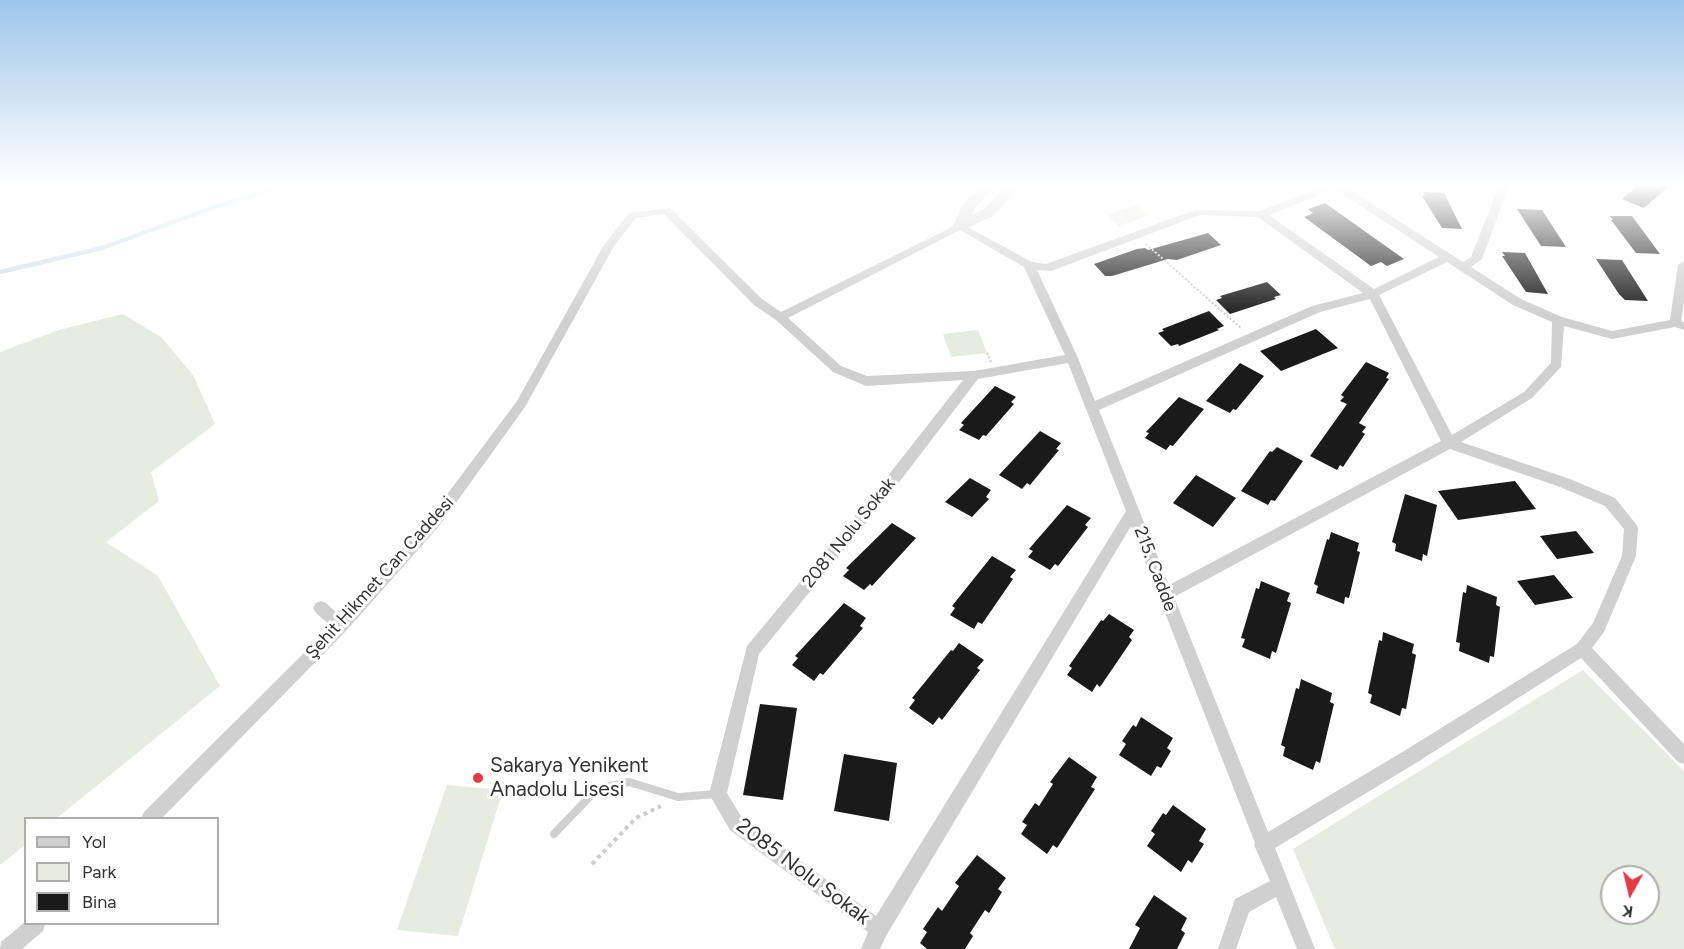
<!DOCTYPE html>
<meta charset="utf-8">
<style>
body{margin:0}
#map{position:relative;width:1684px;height:949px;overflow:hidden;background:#fff;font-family:Figtree,sans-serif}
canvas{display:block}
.legend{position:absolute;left:24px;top:817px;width:195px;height:108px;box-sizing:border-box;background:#fff;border:2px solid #adadad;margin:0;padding:8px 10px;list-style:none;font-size:18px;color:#333}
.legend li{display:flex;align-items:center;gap:12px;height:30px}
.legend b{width:30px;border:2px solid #adadad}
.north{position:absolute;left:1600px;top:865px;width:60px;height:60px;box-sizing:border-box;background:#fff;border:2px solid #adadad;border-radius:50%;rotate:188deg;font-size:16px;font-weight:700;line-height:24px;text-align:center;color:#333}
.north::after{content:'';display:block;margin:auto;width:21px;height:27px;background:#e63946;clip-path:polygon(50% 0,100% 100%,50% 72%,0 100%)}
</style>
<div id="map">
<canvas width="1684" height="949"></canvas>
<ul class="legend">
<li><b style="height:8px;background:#d0d0d0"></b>Yol</li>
<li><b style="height:16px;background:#e6ecdf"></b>Park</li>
<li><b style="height:16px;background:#1a1a1a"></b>Bina</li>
</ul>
<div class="north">K</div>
</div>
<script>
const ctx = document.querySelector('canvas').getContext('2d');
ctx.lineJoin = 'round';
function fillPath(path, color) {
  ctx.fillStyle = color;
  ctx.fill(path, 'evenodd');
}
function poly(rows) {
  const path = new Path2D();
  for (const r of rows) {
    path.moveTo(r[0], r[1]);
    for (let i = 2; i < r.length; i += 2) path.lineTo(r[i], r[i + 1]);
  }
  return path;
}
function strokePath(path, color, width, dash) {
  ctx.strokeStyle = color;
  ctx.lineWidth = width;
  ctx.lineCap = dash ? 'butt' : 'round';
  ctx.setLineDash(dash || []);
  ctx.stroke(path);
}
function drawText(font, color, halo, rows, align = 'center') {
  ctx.font = font + ' Figtree,sans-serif';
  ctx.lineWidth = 6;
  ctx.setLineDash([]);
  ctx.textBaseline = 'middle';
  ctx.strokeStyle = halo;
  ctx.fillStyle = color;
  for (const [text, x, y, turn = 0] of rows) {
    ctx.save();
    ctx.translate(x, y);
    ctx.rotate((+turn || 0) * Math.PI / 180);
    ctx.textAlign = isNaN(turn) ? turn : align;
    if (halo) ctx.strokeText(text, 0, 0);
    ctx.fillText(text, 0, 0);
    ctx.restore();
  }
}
const green = poly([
 [1137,205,1149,215,1119,226,1107,215],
 [123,314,161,337,193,375,215,424,151,472,159,501,106,542,158,576,220,686,57,818,26,818,25,845,0,865,0,352,59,330],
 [978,330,987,353,951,357,943,334],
 [1583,670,1684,771,1684,949,1335,949,1293,849],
 [1612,877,1648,877,1648,913,1612,913],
 [447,785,503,790,458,936,397,930]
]);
const stream = poly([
 [0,272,102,248,212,208,284,186]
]);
const building = poly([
 [1637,186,1669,186,1644,208,1622,199],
 [1423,192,1444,193,1462,229,1442,228,1422,196,1425,196],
 [1325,203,1404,259,1387,266,1381,262,1371,266,1304,217,1313,213,1308,209],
 [1517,209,1542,210,1566,247,1541,246],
 [1610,216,1632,216,1660,254,1636,253,1611,220,1613,220],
 [1208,233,1221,245,1177,260,1168,259,1112,276,1105,276,1094,264,1137,249,1145,248,1148,250],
 [1502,252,1525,253,1548,294,1526,292,1502,256,1505,256],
 [1596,259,1622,260,1648,301,1625,300,1619,294],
 [1267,282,1281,295,1274,297,1276,299,1230,314,1216,300,1222,298,1220,296],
 [1209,311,1224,326,1217,329,1219,330,1179,346,1178,344,1171,346,1158,333,1164,331,1162,329],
 [1316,329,1338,348,1281,371,1260,351],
 [1366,362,1389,373,1386,378,1389,379,1359,423,1366,427,1362,432,1365,434,1343,467,1340,465,1337,470,1310,456,1347,404,1340,401,1344,397,1341,395],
 [1240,363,1264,376,1236,410,1233,409,1230,413,1206,401],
 [995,386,1016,397,1011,402,1014,404,986,436,983,435,979,440,959,430,964,425,961,423],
 [1179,397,1204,409,1173,446,1170,445,1166,450,1145,438,1149,433,1146,432],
 [1040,431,1061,443,1056,449,1059,450,1030,485,1027,483,1022,489,999,475],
 [1277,447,1303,461,1275,501,1271,500,1268,505,1241,491,1270,451,1272,452],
 [1196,475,1236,498,1213,527,1173,503],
 [970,478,991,490,986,497,989,499,972,517,945,502],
 [1515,481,1536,509,1458,520,1438,491],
 [1405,494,1437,505,1427,556,1423,554,1422,561,1395,551,1396,544,1392,542],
 [1067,505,1091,518,1085,525,1088,527,1058,566,1055,564,1050,570,1028,557,1033,551,1029,549],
 [892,523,916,538,872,586,870,584,864,590,843,576,849,570,846,568],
 [1576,531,1594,553,1557,559,1540,536],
 [1331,532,1359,543,1357,551,1360,552,1349,598,1345,597,1344,604,1316,593,1318,586,1314,584,1327,539,1329,540],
 [992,556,1016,570,1010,577,1013,579,982,624,978,622,974,629,950,615,955,608,952,606],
 [1554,575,1573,598,1535,605,1517,581],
 [1261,581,1290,593,1287,601,1291,603,1276,653,1272,651,1270,659,1242,647,1245,639,1241,638,1256,588,1259,589],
 [1467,585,1497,597,1496,605,1500,607,1494,657,1490,656,1489,663,1459,651,1460,643,1456,642,1463,592,1466,593],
 [844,603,866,618,860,626,863,628,823,675,820,673,814,681,792,665,798,658,795,656],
 [1109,614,1134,630,1129,637,1132,640,1100,687,1097,684,1092,692,1067,675,1072,668,1069,666,1101,620,1103,621],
 [1383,632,1414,644,1412,653,1416,655,1406,709,1402,708,1400,716,1370,703,1372,695,1368,693,1379,640,1382,641],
 [959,643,984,660,977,668,980,670,955,703,942,720,939,717,933,725,909,708,915,700,912,698,951,650,953,651],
 [1301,679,1332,693,1330,702,1334,704,1320,763,1316,761,1313,770,1283,756,1285,747,1281,745,1296,688,1299,689],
 [760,704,797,708,783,800,743,795],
 [1141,717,1173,738,1167,748,1171,751,1161,768,1157,766,1151,776,1119,755,1126,744,1122,741,1133,725,1136,727],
 [844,754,897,763,889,821,834,811],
 [1069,757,1097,777,1091,787,1095,789,1057,848,1053,845,1047,854,1021,834,1027,825,1022,822,1035,803,1039,806,1053,784,1050,782],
 [1173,805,1206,829,1199,841,1204,844,1192,863,1188,860,1181,872,1147,846,1155,834,1151,831,1163,813,1166,815],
 [977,855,1006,878,998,889,1002,892,989,913,985,910,970,933,973,936,965,949,927,949,920,943,927,932,923,929,938,907,942,911,959,886,955,883],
 [1154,895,1187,918,1181,930,1185,933,1177,949,1129,949,1140,928,1135,925]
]);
const pathFar1 = poly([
 [1146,244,1242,329],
 [987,353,991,362]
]);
const path = poly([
 [592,864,636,818,661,806]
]);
const service = poly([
 [554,834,597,789,629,782,678,797,718,794]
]);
const minor = poly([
 [1325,186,1344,186,1463,262,1471,257,1499,186,1509,186,1482,259,1471,267,1521,299,1562,317,1612,331,1670,320,1678,265,1684,261,1684,302,1681,321,1684,322,1684,330,1675,327,1612,339,1564,326,1561,367,1532,398,1461,442,1570,479,1615,498,1636,524,1638,528,1636,556,1604,632,1592,648,1684,744,1684,764,1678,762,1581,658,1416,763,1275,848,1315,949,1297,949,1276,897,1249,912,1236,949,1218,949,1235,899,1270,881,1254,845,1255,843,1131,526,886,936,880,949,861,949,868,932,730,830,709,794,747,646,887,477,963,380,866,386,833,372,776,320,754,305,664,214,636,218,614,246,525,407,440,525,346,631,162,818,141,818,144,812,331,626,316,613,313,608,316,603,321,601,326,603,340,616,430,517,517,401,604,245,629,213,670,208,762,299,781,312,960,223,1032,262,1046,264,1195,210,1260,211,1325,186],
 [1335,189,1439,257,1374,289,1269,215,1335,189],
 [1200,215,1258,217,1363,293,1312,306,1095,401,1078,358,1037,270,1051,271,1200,215],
 [960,230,1024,267,1065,355,974,371,867,376,841,366,788,318,960,230],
 [1447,262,1513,305,1552,322,1551,363,1524,392,1452,435,1379,295,1447,262],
 [1370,299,1441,441,1169,585,1099,410,1320,312,1370,299],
 [1068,363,1126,511,876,916,742,818,727,793,759,654,897,485,978,379,1068,363],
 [1450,449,1560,487,1605,506,1624,529,1622,556,1593,623,1577,644,1404,751,1268,832,1174,597,1450,449],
 [26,921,26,924,45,924,43,931,22,949,0,949,1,942,26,921]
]);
const tertiary = poly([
 [980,186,995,186,975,208,972,215,983,210,1006,186,1020,186,993,216,965,229,955,229,953,226,962,206,980,186]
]);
const markers = [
 [478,778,6,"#e63946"]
];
const streetNames = [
 ["2081 Nolu Sokak",849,533,-51],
 ["215. Cadde",1155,569,69],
 ["Şehit Hikmet Can Caddesi",380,578,-48]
];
const nearPoinames = [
 ["Sakarya Yenikent",490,766],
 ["Anadolu Lisesi",490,790]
];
const nearStreetnames = [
 ["2085 Nolu Sokak",803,872,37]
];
fillPath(green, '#e6ecdf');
strokePath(stream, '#cfe2ee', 4.5);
fillPath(building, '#1a1a1a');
strokePath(pathFar1, '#cdcdcd', 2, [2, 2]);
strokePath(path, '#cdcdcd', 4, [4, 4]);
strokePath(service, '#d0d0d0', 8);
fillPath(minor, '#d0d0d0');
fillPath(tertiary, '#d0d0d0');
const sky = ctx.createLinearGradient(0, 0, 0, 319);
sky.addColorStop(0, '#9ec6ea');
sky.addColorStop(0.58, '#fff');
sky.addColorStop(1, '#ffffff00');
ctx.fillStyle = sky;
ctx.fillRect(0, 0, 1684, 319);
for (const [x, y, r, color] of markers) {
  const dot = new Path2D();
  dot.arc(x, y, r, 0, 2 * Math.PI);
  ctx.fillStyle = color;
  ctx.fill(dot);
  strokePath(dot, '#fff', 2);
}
drawText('18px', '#333', '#fff', streetNames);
drawText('21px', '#333', '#fff', nearPoinames, 'left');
drawText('21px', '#333', '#fff', nearStreetnames);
</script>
